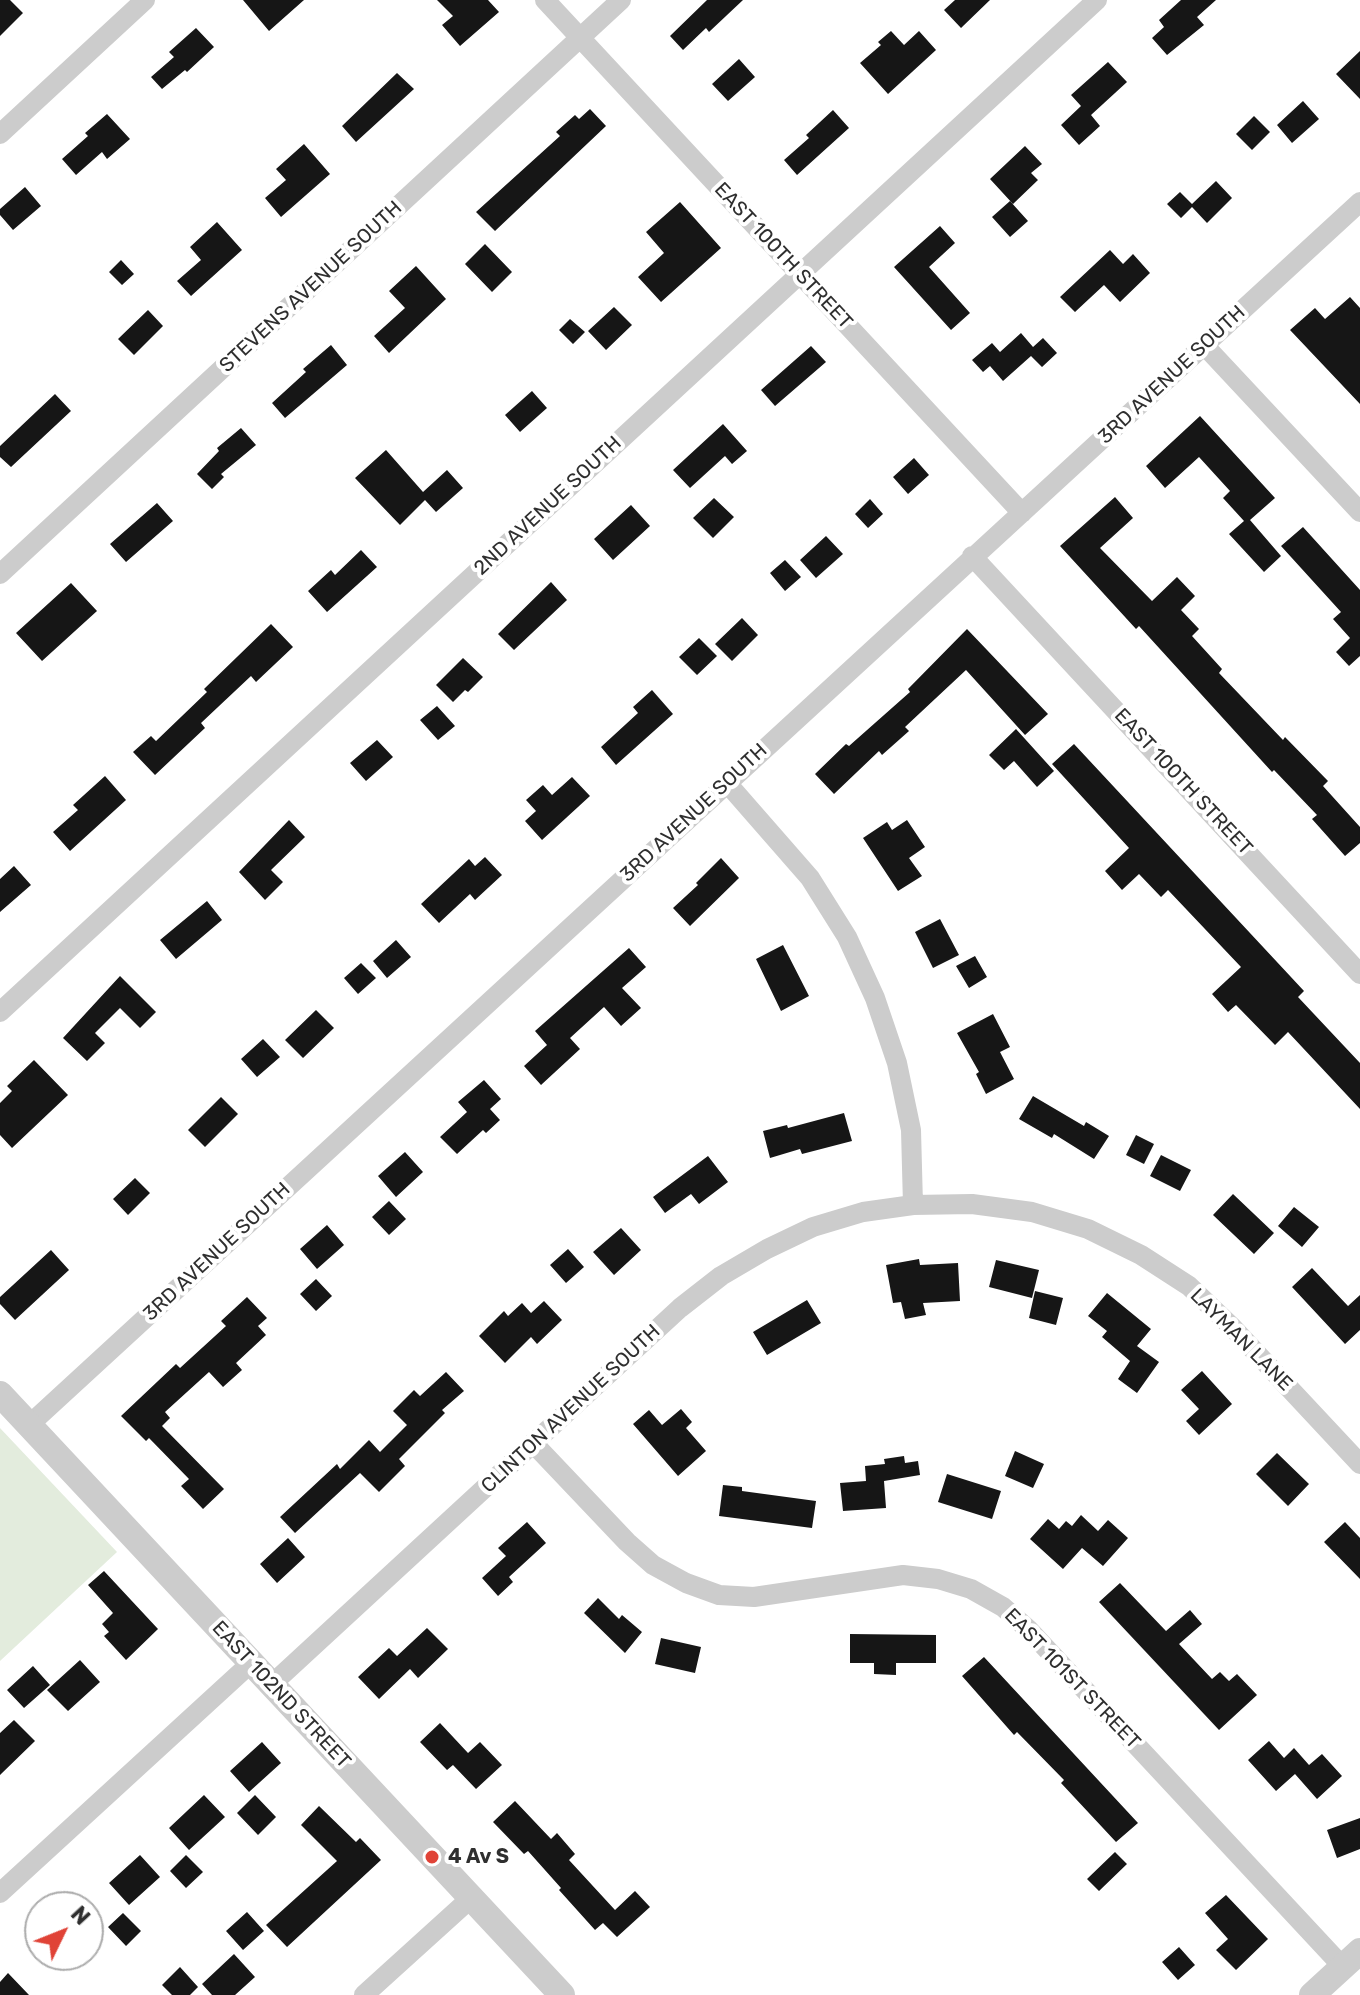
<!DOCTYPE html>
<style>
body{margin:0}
#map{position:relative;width:1360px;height:1995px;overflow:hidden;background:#fff;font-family:Rubik,sans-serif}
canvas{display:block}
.north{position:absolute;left:24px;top:1891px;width:80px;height:80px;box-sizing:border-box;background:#fff;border:2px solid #acacac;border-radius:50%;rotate:47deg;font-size:22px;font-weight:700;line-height:32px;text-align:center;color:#2f2f2f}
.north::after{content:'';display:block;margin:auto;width:28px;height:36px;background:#e04337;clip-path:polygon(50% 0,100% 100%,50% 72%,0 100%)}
</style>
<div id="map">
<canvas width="1360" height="1995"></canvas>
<div class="north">N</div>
</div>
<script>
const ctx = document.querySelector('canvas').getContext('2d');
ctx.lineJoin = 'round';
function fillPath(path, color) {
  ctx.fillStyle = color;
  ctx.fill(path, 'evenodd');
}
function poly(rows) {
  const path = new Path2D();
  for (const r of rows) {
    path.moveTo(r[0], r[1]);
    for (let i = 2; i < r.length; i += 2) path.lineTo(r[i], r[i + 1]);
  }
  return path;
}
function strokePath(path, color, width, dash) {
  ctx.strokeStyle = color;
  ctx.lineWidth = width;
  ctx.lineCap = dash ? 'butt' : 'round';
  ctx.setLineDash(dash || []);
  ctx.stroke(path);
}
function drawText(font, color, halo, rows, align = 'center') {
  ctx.font = font + ' Rubik,sans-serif';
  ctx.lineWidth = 8;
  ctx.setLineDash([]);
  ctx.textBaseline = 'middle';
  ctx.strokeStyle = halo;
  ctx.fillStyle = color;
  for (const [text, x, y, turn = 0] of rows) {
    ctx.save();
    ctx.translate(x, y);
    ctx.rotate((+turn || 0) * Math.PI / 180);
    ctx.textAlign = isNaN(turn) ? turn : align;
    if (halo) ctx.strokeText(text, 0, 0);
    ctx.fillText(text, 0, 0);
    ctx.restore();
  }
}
const green = poly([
 [0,1428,117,1552,0,1661]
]);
const building = poly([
 [0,0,10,0,23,13,0,36],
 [243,0,304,0,269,31],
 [437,0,488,0,499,12,460,46,442,25,453,16],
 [707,0,743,0,709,32,706,28,683,50,670,36],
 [955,0,990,0,961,28,944,10],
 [1181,0,1216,0,1197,17,1204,25,1167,55,1152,38,1164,27,1159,20],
 [196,28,214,47,187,72,185,70,162,89,151,77,174,57,169,52],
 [891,31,904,45,919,31,936,50,888,94,860,63,881,45,878,42],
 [1360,51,1360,99,1336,74],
 [739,59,755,77,728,101,712,84],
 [1108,62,1127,82,1091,115,1100,126,1079,145,1061,125,1081,106,1071,95],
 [397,73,414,89,356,142,342,126],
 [1303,101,1319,119,1292,143,1277,125],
 [590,109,606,126,495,231,476,212,560,136,556,132,575,115,579,119],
 [833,110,849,128,797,175,784,160,809,138,806,135],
 [107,114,130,139,107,159,102,152,76,175,62,159,88,136,85,133],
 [1254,116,1270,132,1252,150,1236,134],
 [304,144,330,174,281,217,265,198,286,180,276,169],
 [1025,146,1042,164,1031,173,1038,180,1013,204,990,179],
 [1216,181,1232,198,1207,223,1192,207,1181,218,1167,204,1180,192,1192,204],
 [25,187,41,206,13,230,0,215,0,209],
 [1010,201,1028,221,1010,237,992,217],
 [680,202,721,248,661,302,638,277,664,253,646,232],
 [217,222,242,250,191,296,177,281,201,260,190,247],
 [940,226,955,243,929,267,970,313,951,330,894,267],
 [485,244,512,272,492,292,465,264],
 [1110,250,1123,264,1133,254,1150,273,1120,302,1104,285,1075,312,1060,297],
 [121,260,134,274,122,285,109,272],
 [416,266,446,299,389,353,374,336,405,308,389,291],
 [1350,297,1360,308,1360,404,1290,330,1315,308,1325,319],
 [614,307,632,325,606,350,588,331],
 [148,310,163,326,134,355,118,339],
 [570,319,585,332,573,344,559,330],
 [1021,333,1033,347,1043,338,1057,353,1042,367,1031,356,1003,381,990,366,983,372,972,360,992,343,1000,352],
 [331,345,347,365,285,418,272,403,306,372,303,369],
 [811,346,826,362,775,406,761,390],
 [532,391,547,408,520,432,505,415],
 [55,394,71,411,11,467,0,457,0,446],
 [1200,416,1275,498,1250,520,1281,556,1264,572,1229,534,1244,521,1223,498,1230,491,1199,457,1165,488,1146,466],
 [723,424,747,451,732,464,725,456,690,488,673,470],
 [241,428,256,445,221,474,224,477,212,489,197,474,219,451,217,448],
 [386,450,423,492,447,470,463,488,436,512,425,500,400,525,355,478],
 [914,458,929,475,908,494,893,477],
 [1115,497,1133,518,1100,548,1152,601,1177,577,1195,596,1181,610,1199,629,1192,636,1222,669,1219,673,1283,740,1285,737,1328,781,1323,786,1360,827,1360,843,1345,856,1312,819,1317,815,1274,770,1272,772,1139,626,1136,629,1060,546],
 [714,498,734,517,713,538,693,518],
 [870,499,883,514,868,528,855,514],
 [157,503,173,521,126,562,110,544],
 [631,505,650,526,613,560,594,539],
 [1303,527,1360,590,1360,656,1349,666,1336,652,1350,638,1333,619,1341,612,1281,546],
 [826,536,843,554,816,578,800,560],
 [361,550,377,567,327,612,308,591,331,570,335,575],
 [785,560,801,577,785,591,770,573],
 [551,582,567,600,514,650,498,634],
 [71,583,97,611,42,661,16,633],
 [742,618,758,635,732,661,715,644],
 [271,624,293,647,256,682,251,676,201,723,205,728,155,775,133,752,151,736,156,741,207,692,204,689],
 [967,629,1048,714,1025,735,966,670,905,727,909,731,882,755,879,751,834,794,815,774,846,744,849,746,910,692,908,689],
 [699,638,717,656,697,675,679,657],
 [463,658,483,677,468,692,465,690,453,702,436,685],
 [652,690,673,714,616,765,601,747,638,713,633,707],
 [437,706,455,726,438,740,420,720],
 [1016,729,1054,771,1037,787,1014,761,1004,770,989,755],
 [377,740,393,757,366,781,350,763],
 [1074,744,1304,991,1298,997,1360,1063,1360,1109,1288,1032,1275,1045,1236,1005,1228,1012,1212,994,1241,967,1168,890,1161,897,1139,874,1122,890,1105,871,1129,848,1052,764],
 [105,776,126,800,70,851,53,832,78,810,73,805],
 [572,777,590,796,542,840,525,821,536,811,526,800,543,785,552,795],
 [289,820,305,837,271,870,283,882,265,900,239,872],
 [907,820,925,847,909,858,922,876,898,891,863,838,887,822,892,830],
 [485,857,502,875,475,900,470,894,439,923,421,904,469,859,475,866],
 [721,858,739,878,690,926,673,908,698,885,696,883],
 [14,866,31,885,0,912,0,879],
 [207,901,222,920,176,959,160,940],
 [940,919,959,955,933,968,915,932],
 [396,940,411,957,387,978,373,961],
 [783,945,809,996,781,1011,756,959],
 [629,948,646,967,622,988,641,1008,621,1026,604,1007,570,1038,580,1049,541,1085,524,1066,547,1045,535,1031],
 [975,956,987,977,969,988,956,966],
 [361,963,376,978,358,994,344,978],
 [120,976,156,1012,140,1028,120,1008,95,1033,105,1043,87,1061,63,1038],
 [316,1010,334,1028,303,1058,285,1040],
 [993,1014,1010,1047,1000,1052,1014,1079,986,1094,976,1074,979,1072,957,1033],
 [263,1039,280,1057,257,1077,241,1059],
 [34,1060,68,1095,12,1148,0,1135,0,1103,12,1091,7,1086],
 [484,1080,501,1099,490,1109,500,1120,486,1133,483,1130,457,1154,440,1137,467,1112,458,1102],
 [1033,1096,1084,1126,1086,1122,1109,1136,1094,1159,1054,1134,1052,1138,1019,1119],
 [221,1097,238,1114,205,1147,188,1130],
 [844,1113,852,1141,802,1154,800,1149,770,1158,763,1131,787,1125,788,1128],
 [1136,1135,1154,1144,1144,1164,1126,1155],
 [405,1152,423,1172,396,1197,378,1176],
 [1161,1155,1191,1170,1180,1191,1150,1176],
 [708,1156,728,1182,699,1204,691,1194,665,1213,653,1197],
 [135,1178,150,1193,128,1215,113,1199],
 [1233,1194,1274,1233,1254,1254,1213,1215],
 [389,1201,406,1219,389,1235,372,1217],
 [1294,1207,1319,1227,1302,1247,1278,1226],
 [327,1225,344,1245,317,1269,300,1249],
 [621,1228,641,1250,614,1275,593,1252],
 [568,1249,584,1267,566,1283,550,1265],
 [51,1250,69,1270,15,1320,0,1304,0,1297],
 [919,1259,920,1265,958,1263,960,1301,923,1303,926,1315,905,1319,901,1302,893,1303,886,1265],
 [996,1260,1039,1270,1032,1298,989,1287],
 [1312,1268,1348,1306,1360,1295,1360,1330,1345,1344,1292,1287],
 [316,1279,332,1296,316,1311,300,1294],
 [1035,1291,1063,1298,1056,1325,1029,1318],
 [1107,1293,1151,1329,1137,1346,1159,1362,1137,1393,1118,1379,1130,1361,1102,1337,1107,1331,1088,1316],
 [247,1297,267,1318,258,1326,266,1335,236,1363,242,1370,223,1387,209,1372,165,1412,170,1418,162,1426,224,1489,203,1509,181,1486,189,1479,149,1438,146,1441,121,1416,176,1364,180,1368,226,1326,221,1321],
 [807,1300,821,1323,767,1355,753,1332],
 [544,1301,562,1320,537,1344,531,1337,505,1363,479,1336,504,1311,508,1316,522,1303,531,1313],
 [1202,1371,1232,1404,1199,1435,1186,1421,1199,1409,1181,1390],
 [446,1372,464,1391,442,1410,445,1413,399,1459,405,1466,379,1492,360,1473,295,1533,280,1517,337,1464,340,1469,369,1440,380,1452,407,1425,393,1411,414,1390,420,1396],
 [681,1409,692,1422,686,1428,706,1451,678,1476,633,1424,649,1410,662,1425],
 [1015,1451,1044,1464,1033,1488,1005,1476],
 [1277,1453,1309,1484,1288,1506,1256,1474],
 [904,1456,905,1463,918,1461,920,1475,884,1481,886,1508,843,1511,840,1483,866,1481,865,1466,885,1464,884,1459],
 [947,1474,1001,1491,992,1519,938,1502],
 [723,1485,742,1487,742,1491,816,1501,812,1528,719,1516],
 [1081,1515,1098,1531,1108,1520,1128,1538,1103,1566,1082,1548,1063,1569,1030,1539,1048,1519,1059,1529,1066,1521,1072,1526],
 [527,1522,546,1543,509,1577,513,1582,498,1596,482,1578,506,1556,498,1548],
 [1345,1522,1360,1538,1360,1579,1324,1542],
 [288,1538,305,1557,277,1583,260,1564],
 [104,1571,158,1629,126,1660,104,1636,109,1632,102,1624,113,1613,88,1585],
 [1120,1583,1166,1631,1190,1610,1202,1624,1179,1644,1212,1679,1220,1672,1229,1681,1237,1674,1257,1695,1219,1730,1099,1602],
 [598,1598,619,1619,622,1615,642,1632,625,1653,584,1613],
 [427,1628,448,1649,418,1678,410,1669,379,1699,358,1677,389,1648,397,1656],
 [850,1634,936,1635,936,1663,896,1663,896,1675,874,1674,874,1663,850,1663],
 [661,1638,701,1647,695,1673,655,1664],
 [984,1657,1138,1823,1116,1842,1061,1783,1064,1780,1017,1732,1014,1735,962,1676],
 [80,1660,100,1682,68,1711,47,1690],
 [33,1666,50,1685,24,1708,7,1690],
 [14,1720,35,1741,0,1775,0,1733],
 [440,1723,468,1753,480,1742,502,1765,476,1789,453,1765,447,1770,420,1742],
 [1269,1741,1284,1758,1294,1748,1309,1765,1322,1754,1342,1776,1317,1799,1295,1774,1276,1791,1248,1760],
 [262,1742,281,1763,249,1792,230,1771],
 [204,1795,225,1817,189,1850,169,1828],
 [255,1795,276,1817,258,1835,237,1813],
 [515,1801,551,1839,557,1833,575,1854,569,1860,615,1910,635,1891,650,1907,617,1937,603,1923,595,1930,559,1890,561,1888,528,1851,524,1854,493,1822],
 [319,1806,356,1842,360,1838,381,1860,287,1947,266,1925,337,1861,301,1825],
 [1360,1818,1360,1849,1337,1858,1327,1830],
 [1115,1852,1127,1864,1099,1891,1087,1879],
 [140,1855,160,1877,129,1905,109,1883],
 [186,1855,203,1872,186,1888,170,1871],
 [1226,1895,1268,1939,1236,1970,1216,1950,1228,1939,1205,1913],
 [247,1912,264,1931,243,1950,226,1931],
 [123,1913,141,1931,126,1946,108,1927],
 [1179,1947,1195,1965,1178,1980,1162,1962],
 [234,1954,255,1977,235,1995,212,1995,202,1984],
 [180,1967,198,1987,190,1995,172,1995,162,1985],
 [8,1973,29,1995,0,1995,0,1982]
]);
const minor = poly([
 [545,0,1022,513],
 [0,134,145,0],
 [1204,345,1360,512],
 [972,556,1360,974],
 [0,574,621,0],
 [727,783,810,878,847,937,875,998,897,1063,911,1130,913,1205],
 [0,1012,1097,0],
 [29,1425,1360,202],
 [533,1443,627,1542,653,1565,686,1583,719,1595,754,1597,903,1575,938,1579,971,1589,1003,1607,1029,1630,1343,1967],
 [271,1685,680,1308,721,1276,767,1249,813,1227,863,1212,913,1205,972,1204,1032,1212,1088,1229,1141,1255,1189,1286,1233,1328,1360,1464],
 [0,1893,251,1663],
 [364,1995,471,1898]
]);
const tertiary = poly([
 [0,1394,562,1995],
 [1312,1995,1360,1951]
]);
const markers = [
 [432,1857,8,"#e04337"]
];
const streetNames = [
 ["EAST 100TH STREET",783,256,47],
 ["STEVENS AVENUE SOUTH",311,287,-43],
 ["3RD AVENUE SOUTH",1172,375,-43],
 ["2ND AVENUE SOUTH",548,506,-43],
 ["EAST 100TH STREET",1183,782,47],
 ["3RD AVENUE SOUTH",694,813,-43],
 ["3RD AVENUE SOUTH",217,1252,-43],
 ["LAYMAN LANE",1241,1340,45],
 ["CLINTON AVENUE SOUTH",571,1409,-43],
 ["EAST 101ST STREET",1072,1679,46],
 ["EAST 102ND STREET",281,1695,47]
];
const poiNames = [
 ["4 Av S",448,1857]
];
fillPath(green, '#e3ecdd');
fillPath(building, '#161616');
strokePath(minor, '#ccc', 20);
strokePath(tertiary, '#ccc', 26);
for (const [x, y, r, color] of markers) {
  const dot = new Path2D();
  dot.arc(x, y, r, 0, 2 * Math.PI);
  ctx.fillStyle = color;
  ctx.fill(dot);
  strokePath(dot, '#fff', 3);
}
drawText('20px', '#2f2f2f', '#fff', streetNames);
drawText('bold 20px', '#2f2f2f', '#fff', poiNames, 'left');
</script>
